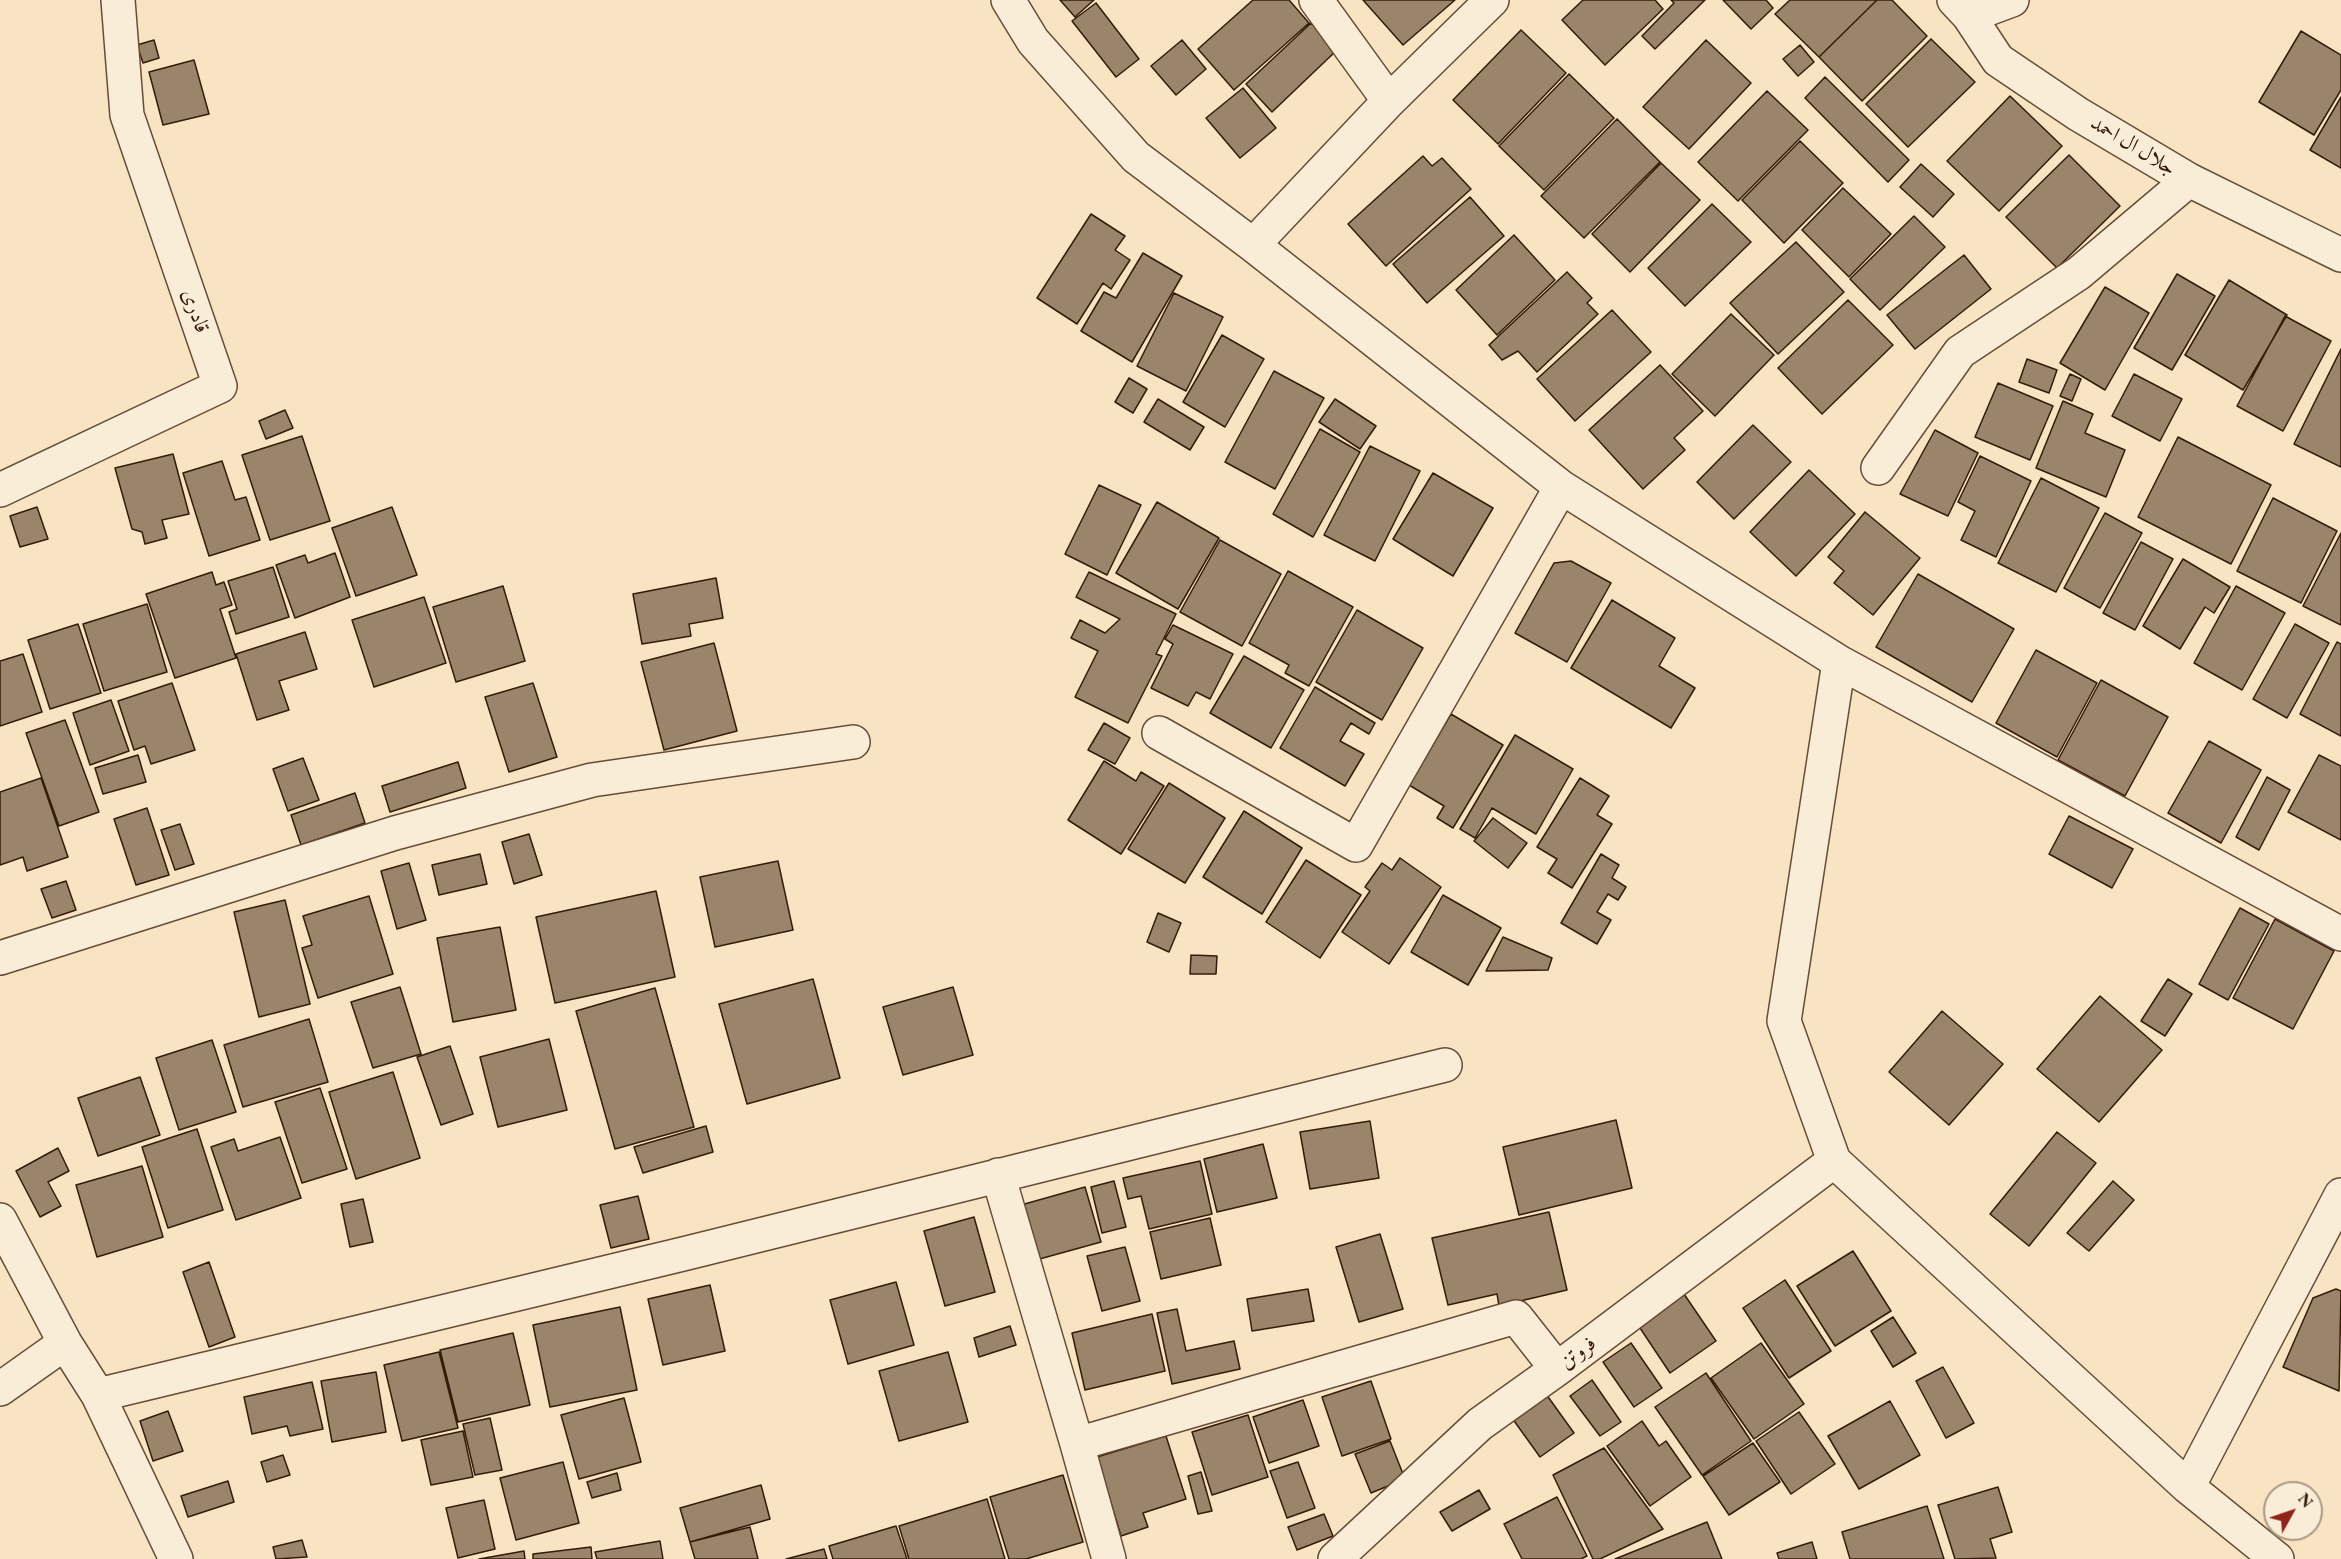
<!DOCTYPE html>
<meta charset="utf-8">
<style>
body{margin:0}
#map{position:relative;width:2341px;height:1559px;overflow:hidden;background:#f8e4c3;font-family:"EB Garamond",serif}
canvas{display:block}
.north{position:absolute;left:2263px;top:1481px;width:60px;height:60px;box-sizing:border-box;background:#faedd8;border:2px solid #ab9985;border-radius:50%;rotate:50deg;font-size:16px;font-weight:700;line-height:24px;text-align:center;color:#351b09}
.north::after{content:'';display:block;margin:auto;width:21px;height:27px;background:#8f2418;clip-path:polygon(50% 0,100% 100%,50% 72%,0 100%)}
</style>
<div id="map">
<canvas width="2341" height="1559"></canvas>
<div class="north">N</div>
</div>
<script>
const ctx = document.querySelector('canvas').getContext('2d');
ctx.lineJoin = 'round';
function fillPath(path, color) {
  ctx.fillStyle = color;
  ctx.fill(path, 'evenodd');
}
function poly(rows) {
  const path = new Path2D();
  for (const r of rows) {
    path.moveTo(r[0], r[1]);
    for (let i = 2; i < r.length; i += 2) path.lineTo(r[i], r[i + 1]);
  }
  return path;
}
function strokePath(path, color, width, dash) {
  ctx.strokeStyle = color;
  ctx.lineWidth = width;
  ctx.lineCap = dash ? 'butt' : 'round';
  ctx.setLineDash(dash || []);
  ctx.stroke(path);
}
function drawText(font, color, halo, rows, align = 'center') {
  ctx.font = font + ' "EB Garamond",Amiri,serif';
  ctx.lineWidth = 5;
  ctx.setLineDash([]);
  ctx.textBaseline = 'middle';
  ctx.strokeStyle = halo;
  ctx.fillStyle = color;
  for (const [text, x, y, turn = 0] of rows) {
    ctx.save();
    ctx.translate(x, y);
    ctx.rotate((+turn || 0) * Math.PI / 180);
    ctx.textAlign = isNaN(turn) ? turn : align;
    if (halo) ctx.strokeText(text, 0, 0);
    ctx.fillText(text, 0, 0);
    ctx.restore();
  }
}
const building = poly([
 [1060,0,1094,0,1075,17,1060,0],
 [1253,0,1289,0,1309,23,1234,90,1198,49,1253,0],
 [1363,0,1455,0,1403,45,1363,0],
 [1583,0,1655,0,1663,9,1605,65,1562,20,1583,0],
 [1671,0,1705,0,1655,49,1642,36,1674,3,1671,0],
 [1723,0,1766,0,1773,8,1751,29,1723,0],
 [1790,0,1877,0,1819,57,1775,14,1790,0],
 [1877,0,1892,0,1927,36,1862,101,1819,57,1877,0],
 [1096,3,1139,59,1116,77,1072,21,1096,3],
 [1311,23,1337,50,1272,112,1246,84,1311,23],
 [1521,30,1566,73,1498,144,1453,100,1521,30],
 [2301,31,2341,55,2341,90,2314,135,2259,102,2301,31],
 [1931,39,1975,82,1908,147,1866,104,1931,39],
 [154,40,159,58,143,63,137,45,154,40],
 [1182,40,1206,69,1176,95,1151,66,1182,40],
 [1706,40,1751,83,1689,149,1643,107,1706,40],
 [1800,45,1814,62,1798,76,1783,59,1800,45],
 [194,60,209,114,163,125,149,72,194,60],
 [1569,74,1614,118,1544,190,1499,146,1569,74],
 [1825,77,1909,160,1888,182,1805,98,1825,77],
 [1243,88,1276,128,1240,158,1206,118,1243,88],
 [1767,91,1808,130,1738,201,1698,162,1767,91],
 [2010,96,2062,146,1999,211,1947,161,2010,96],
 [2341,97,2341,168,2310,150,2341,97],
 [1617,119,1660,162,1584,238,1541,196,1617,119],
 [1800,141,1843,183,1784,243,1742,200,1800,141],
 [2069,155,2120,206,2057,268,2006,217,2069,155],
 [1423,156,1432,166,1442,158,1471,189,1386,266,1348,224,1423,156],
 [1661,163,1700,200,1630,272,1592,234,1661,163],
 [1921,164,1954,194,1933,217,1900,187,1921,164],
 [1843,188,1891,234,1849,277,1802,230,1843,188],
 [1470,197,1504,236,1427,303,1393,264,1470,197],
 [1712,204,1751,242,1685,306,1648,268,1712,204],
 [1091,214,1125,236,1115,250,1130,260,1111,289,1103,283,1077,324,1037,298,1091,214],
 [1914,216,1945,247,1880,310,1850,279,1914,216],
 [1514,235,1555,280,1497,335,1456,290,1514,235],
 [1796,242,1844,292,1778,354,1730,303,1796,242],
 [1143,253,1182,276,1132,362,1081,331,1104,292,1116,298,1143,253],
 [1964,255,1991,289,1915,349,1887,315,1964,255],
 [1567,272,1592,298,1587,303,1598,314,1537,372,1518,351,1502,360,1489,345,1567,272],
 [2177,274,2215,296,2172,370,2134,348,2177,274],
 [2229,280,2287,315,2243,390,2185,355,2229,280],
 [2105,287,2149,313,2105,390,2060,363,2105,287],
 [1174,293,1223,317,1186,391,1137,366,1174,293],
 [1848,300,1893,345,1822,414,1778,368,1848,300],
 [1612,310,1651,352,1575,421,1537,379,1612,310],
 [1731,314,1774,355,1715,416,1672,374,1731,314],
 [2285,316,2331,341,2283,431,2237,406,2285,316],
 [1222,335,1264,359,1225,427,1183,402,1222,335],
 [2341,349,2341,467,2294,444,2341,349],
 [2027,359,2057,370,2049,393,2019,382,2027,359],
 [1660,365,1703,411,1674,438,1685,450,1643,489,1589,430,1660,365],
 [1274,371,1324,398,1275,489,1225,462,1274,371],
 [2070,374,2081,379,2072,401,2060,396,2070,374],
 [2134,374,2182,399,2160,441,2112,416,2134,374],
 [1129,378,1147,389,1133,413,1115,402,1129,378],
 [1998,383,2053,406,2030,460,1975,437,1998,383],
 [1158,399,1204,427,1190,450,1144,422,1158,399],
 [1335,399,1376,426,1360,449,1319,422,1335,399],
 [2063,401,2093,414,2085,433,2125,450,2106,497,2036,468,2063,401],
 [285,410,293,428,266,439,259,421,285,410],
 [1753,425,1791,462,1734,519,1697,482,1753,425],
 [1320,429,1360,452,1313,537,1273,514,1320,429],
 [1935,430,1978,453,1948,516,1900,494,1935,430],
 [302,436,330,521,270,540,242,455,302,436],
 [2178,437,2271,485,2231,564,2138,517,2178,437],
 [1370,446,1420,471,1375,561,1324,535,1370,446],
 [173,454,189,514,162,520,167,538,145,544,142,532,132,529,115,468,173,454],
 [1980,456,2031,481,1996,557,1961,540,1975,511,1958,502,1980,456],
 [222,461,235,500,246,497,260,540,209,556,183,473,222,461],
 [1809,470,1855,514,1796,576,1750,532,1809,470],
 [1433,473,1493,508,1453,576,1393,539,1433,473],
 [2041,478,2099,508,2056,592,1998,563,2041,478],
 [1099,485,1141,505,1107,575,1065,554,1099,485],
 [2273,498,2337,531,2301,603,2237,571,2273,498],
 [1157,502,1219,538,1178,609,1116,573,1157,502],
 [37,507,48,539,20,547,10,516,37,507],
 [392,507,417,575,356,596,332,528,392,507],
 [1865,512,1920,558,1873,615,1834,583,1844,571,1828,557,1865,512],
 [2105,513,2142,533,2100,608,2064,588,2105,513],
 [2341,533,2341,625,2303,606,2341,533],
 [1220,540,1281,574,1242,646,1180,612,1220,540],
 [2141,542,2173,559,2135,630,2103,613,2141,542],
 [335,553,350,597,295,618,276,565,305,555,308,563,335,553],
 [2183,559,2230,587,2214,613,2205,607,2180,649,2143,626,2183,559],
 [1571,561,1611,583,1567,662,1515,633,1554,563,1571,561],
 [273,567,289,617,236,634,229,612,237,609,228,581,273,567],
 [1288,571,1353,607,1309,686,1285,673,1289,665,1249,643,1288,571],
 [212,572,216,585,224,582,232,605,220,609,236,658,175,678,146,594,212,572],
 [1089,572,1176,614,1156,654,1162,656,1128,723,1075,697,1098,651,1071,638,1080,620,1105,633,1120,619,1076,597,1089,572],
 [1918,574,2014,629,1972,702,1876,647,1918,574],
 [716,578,723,618,689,624,691,636,642,644,633,594,716,578],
 [503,586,525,661,456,682,433,607,503,586],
 [2236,586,2285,613,2242,690,2194,663,2236,586],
 [424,597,446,663,374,687,352,620,424,597],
 [1612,600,1675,638,1659,666,1695,688,1671,728,1571,668,1612,600],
 [147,604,167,672,104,691,83,624,147,604],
 [1357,610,1423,648,1382,720,1316,682,1357,610],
 [78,624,101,693,50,709,28,640,78,624],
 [2295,624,2329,643,2287,718,2253,699,2295,624],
 [1173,625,1233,654,1210,699,1196,692,1188,706,1151,688,1173,644,1165,639,1173,625],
 [305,632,317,669,279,681,289,710,257,720,236,654,305,632],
 [2337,642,2341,644,2341,736,2300,714,2337,642],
 [714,643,737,731,664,750,641,662,714,643],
 [2036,650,2097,683,2057,757,1996,723,2036,650],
 [23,654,42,712,0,726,0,661,23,654],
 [1244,656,1304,690,1271,748,1210,713,1244,656],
 [2101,680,2168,717,2125,796,2058,760,2101,680],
 [172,683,195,750,151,764,145,746,134,750,118,701,172,683],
 [533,683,557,757,509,772,485,697,533,683],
 [1315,687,1375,723,1369,734,1351,723,1340,741,1364,754,1345,786,1280,748,1315,687],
 [111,700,129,751,90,765,73,713,111,700],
 [1451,714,1503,745,1453,828,1437,818,1444,806,1409,785,1451,714],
 [65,720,99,812,59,826,26,733,65,720],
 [1104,723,1130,738,1115,764,1088,750,1104,723],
 [1515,735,1573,769,1536,834,1492,808,1475,838,1460,829,1515,735],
 [2209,741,2261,770,2221,843,2168,813,2209,741],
 [138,755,146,782,103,794,95,768,138,755],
 [2319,755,2341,766,2341,840,2288,812,2319,755],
 [303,758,319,800,288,811,273,769,303,758],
 [1104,761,1136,781,1141,772,1164,786,1121,854,1068,820,1104,761],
 [458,762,466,788,390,812,382,786,458,762],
 [2267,777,2290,790,2259,850,2236,837,2267,777],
 [41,778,68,857,27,871,23,857,0,865,0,792,41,778],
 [1580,778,1609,796,1597,815,1612,824,1572,888,1548,873,1557,859,1537,847,1580,778],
 [1169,783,1225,818,1185,883,1128,849,1169,783],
 [355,793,365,823,301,845,291,815,355,793],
 [147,808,169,875,136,885,114,819,147,808],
 [1244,811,1302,848,1262,914,1203,877,1244,811],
 [2069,816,2133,849,2112,888,2049,854,2069,816],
 [1493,818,1527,843,1508,868,1474,841,1493,818],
 [180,824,194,864,175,870,161,830,180,824],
 [529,834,542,875,514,884,502,842,529,834],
 [480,854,487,884,439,895,432,865,480,854],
 [1601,854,1619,865,1612,878,1626,887,1618,900,1608,894,1597,912,1611,920,1597,944,1561,923,1601,854],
 [1400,858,1441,887,1389,964,1342,932,1370,891,1365,887,1382,863,1392,870,1400,858],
 [1306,860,1361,895,1320,958,1266,922,1306,860],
 [778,861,793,930,715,947,700,877,778,861],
 [409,863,426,920,397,929,381,871,409,863],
 [66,881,76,910,52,918,41,889,66,881],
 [656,891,675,977,555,1003,536,917,656,891],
 [1443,895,1501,928,1468,985,1411,952,1443,895],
 [369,896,393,974,318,998,302,948,312,945,303,916,369,896],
 [285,900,310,1004,259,1017,234,912,285,900],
 [2240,908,2269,924,2228,1000,2199,984,2240,908],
 [1158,913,1181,923,1169,952,1147,942,1158,913],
 [2275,919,2334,951,2293,1029,2233,998,2275,919],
 [500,927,516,1010,453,1022,437,938,500,927],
 [1503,937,1552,958,1548,970,1486,971,1503,937],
 [1191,955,1217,956,1216,974,1190,974,1191,955],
 [813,979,840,1078,747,1104,719,1004,813,979],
 [2168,979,2192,994,2165,1036,2141,1021,2168,979],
 [400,987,421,1054,373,1068,351,1002,400,987],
 [953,987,973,1055,903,1075,883,1007,953,987],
 [655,988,694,1127,615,1149,576,1011,655,988],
 [2100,996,2162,1050,2099,1122,2037,1069,2100,996],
 [1942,1011,2003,1064,1949,1125,1889,1072,1942,1011],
 [309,1019,328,1082,243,1107,224,1045,309,1019],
 [549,1039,567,1110,498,1127,480,1057,549,1039],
 [212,1040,236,1112,179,1130,156,1058,212,1040],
 [450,1046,473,1114,441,1125,417,1057,450,1046],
 [393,1072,420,1158,356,1179,329,1092,393,1072],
 [140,1077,160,1135,98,1156,78,1098,140,1077],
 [320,1088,347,1169,302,1183,275,1102,320,1088],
 [1616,1120,1632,1188,1519,1215,1503,1147,1616,1120],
 [1370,1121,1379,1178,1310,1189,1300,1132,1370,1121],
 [706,1126,713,1152,643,1173,634,1147,706,1126],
 [197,1129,223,1210,168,1228,142,1147,197,1129],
 [2057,1132,2096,1163,2029,1246,1990,1214,2057,1132],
 [280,1137,301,1198,236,1220,211,1147,234,1139,238,1151,280,1137],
 [1263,1144,1277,1198,1217,1212,1204,1159,1263,1144],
 [58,1148,69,1171,48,1182,61,1206,40,1217,16,1171,58,1148],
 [1200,1161,1212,1214,1149,1229,1141,1196,1128,1199,1123,1178,1200,1161],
 [142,1166,163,1237,97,1257,76,1185,142,1166],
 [1114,1181,1126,1227,1102,1233,1091,1187,1114,1181],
 [2113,1181,2134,1200,2089,1251,2067,1233,2113,1181],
 [1085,1187,1101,1242,1036,1260,1021,1205,1085,1187],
 [638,1196,649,1239,611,1248,600,1205,638,1196],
 [363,1199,373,1242,350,1247,341,1204,363,1199],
 [1549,1212,1567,1290,1499,1306,1497,1294,1448,1305,1432,1238,1549,1212],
 [974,1217,995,1292,945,1306,924,1231,974,1217],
 [1210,1218,1221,1265,1161,1279,1150,1232,1210,1218],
 [1380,1234,1403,1309,1359,1322,1336,1247,1380,1234],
 [1125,1247,1140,1301,1102,1311,1087,1256,1125,1247],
 [1853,1251,1891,1311,1835,1346,1797,1286,1853,1251],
 [209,1262,235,1337,209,1347,183,1272,209,1262],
 [1785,1280,1831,1351,1789,1378,1743,1308,1785,1280],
 [896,1282,914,1345,848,1364,830,1300,896,1282],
 [710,1285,725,1351,663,1365,648,1299,710,1285],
 [1308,1289,1314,1321,1252,1331,1247,1299,1308,1289],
 [2336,1289,2341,1291,2339,1391,2283,1367,2313,1298,2336,1289],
 [1684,1294,1716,1341,1670,1373,1638,1325,1684,1294],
 [620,1307,637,1390,550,1407,533,1325,620,1307],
 [1177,1309,1186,1351,1234,1341,1240,1369,1172,1384,1157,1313,1177,1309],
 [1152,1314,1165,1371,1085,1390,1072,1333,1152,1314],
 [1893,1317,1916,1353,1893,1367,1871,1331,1893,1317],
 [1010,1326,1016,1345,979,1357,974,1338,1010,1326],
 [513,1333,530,1405,458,1422,440,1350,513,1333],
 [1631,1343,1662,1388,1634,1407,1603,1362,1631,1343],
 [1761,1343,1804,1404,1754,1439,1711,1378,1761,1343],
 [439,1352,458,1428,402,1441,384,1365,439,1352],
 [948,1352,968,1422,899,1441,879,1371,948,1352],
 [1943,1367,1974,1423,1946,1438,1916,1381,1943,1367],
 [376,1372,386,1432,332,1442,321,1381,376,1372],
 [1706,1373,1751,1441,1702,1475,1655,1407,1706,1373],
 [1592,1380,1621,1422,1600,1436,1570,1396,1592,1380],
 [1371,1381,1391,1439,1342,1456,1322,1397,1371,1381],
 [312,1382,323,1429,290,1436,287,1426,252,1434,244,1397,312,1382],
 [1546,1394,1574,1433,1540,1457,1512,1418,1546,1394],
 [624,1398,641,1462,579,1479,561,1415,624,1398],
 [1303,1400,1319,1446,1269,1463,1253,1417,1303,1400],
 [1890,1401,1920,1455,1859,1489,1828,1436,1890,1401],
 [168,1411,183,1451,153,1461,140,1421,168,1411],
 [1799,1412,1835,1464,1791,1494,1756,1441,1799,1412],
 [1248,1415,1268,1477,1212,1495,1192,1432,1248,1415],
 [490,1418,502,1470,475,1475,463,1424,490,1418],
 [1642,1421,1659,1446,1666,1441,1691,1477,1650,1506,1607,1446,1642,1421],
 [463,1431,473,1477,431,1485,421,1440,463,1431],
 [1166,1436,1186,1499,1143,1513,1148,1527,1121,1536,1097,1457,1166,1436],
 [1390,1441,1405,1479,1371,1493,1355,1454,1390,1441],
 [1753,1443,1780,1482,1729,1515,1703,1476,1753,1443],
 [1604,1448,1663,1529,1600,1559,1593,1559,1553,1475,1604,1448],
 [283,1455,290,1475,267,1482,261,1462,283,1455],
 [563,1462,579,1523,516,1540,500,1478,563,1462],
 [1298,1462,1315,1508,1287,1518,1270,1471,1298,1462],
 [1201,1472,1212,1511,1198,1514,1188,1476,1201,1472],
 [617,1473,621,1490,592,1498,587,1482,617,1473],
 [1063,1475,1083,1542,1026,1559,1009,1559,990,1497,1063,1475],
 [228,1481,234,1502,188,1517,181,1496,228,1481],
 [761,1485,770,1519,690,1542,680,1508,761,1485],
 [1998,1487,2012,1532,1990,1539,1996,1558,1955,1559,1938,1505,1998,1487],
 [1479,1490,1490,1509,1452,1531,1440,1512,1479,1490],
 [1557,1497,1587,1556,1581,1559,1522,1559,1504,1524,1557,1497],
 [987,1499,1005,1559,909,1559,899,1526,987,1499],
 [484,1500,495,1549,458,1558,446,1508,484,1500],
 [1927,1506,1944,1559,1850,1559,1842,1532,1927,1506],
 [1324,1514,1333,1536,1297,1550,1288,1527,1324,1514],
 [1707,1522,1722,1559,1615,1559,1707,1522],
 [896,1526,907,1559,833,1559,829,1546,896,1526],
 [750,1527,758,1559,695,1559,690,1542,750,1527],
 [302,1540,307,1557,276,1559,273,1547,302,1540],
 [660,1541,663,1559,597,1559,595,1552,660,1541],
 [1812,1542,1817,1559,1779,1559,1777,1553,1812,1542],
 [591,1547,592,1559,533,1559,533,1554,591,1547],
 [824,1549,827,1559,786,1559,824,1549],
 [524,1551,525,1559,479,1559,524,1551]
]);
const minor = poly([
 [1008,0,1033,41,1136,157,1253,245,1561,487,1839,662,2341,934],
 [1316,0,1389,101],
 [1954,0,1969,16,1998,60,2078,114,2189,180,2341,255],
 [1969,16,2012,0],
 [1253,245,1389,101,1492,0],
 [1878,468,1960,352,2079,273,2189,180],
 [0,490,220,386,127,115,118,0],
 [1839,662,1784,1021,1834,1161,2188,1487,2277,1559],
 [1159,733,1356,845,1561,487],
 [0,958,395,833,592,780,853,742],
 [998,1175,1077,1444,1109,1559],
 [0,1220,65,1343,98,1395,176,1559],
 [0,1389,65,1343],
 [98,1395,683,1254,1445,1065],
 [1077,1444,1516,1317,1557,1369],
 [2188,1487,2341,1195],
 [1335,1559,1480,1424,1557,1369,1834,1161]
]);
const streetNames = [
 ["جلال ال احمد",2133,146,31],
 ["قادری",195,311,71],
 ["فروتن",1578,1353,-37]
];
fillPath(building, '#9a846a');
strokePath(building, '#351b09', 1.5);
strokePath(minor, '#664d38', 36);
strokePath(minor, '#faedd8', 33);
drawText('21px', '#351b09', '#faedd8', streetNames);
</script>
